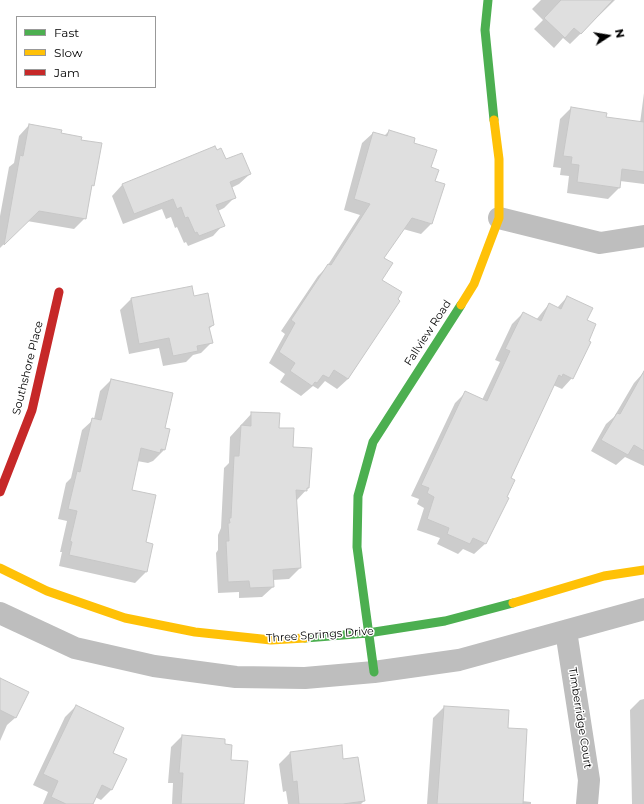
<!DOCTYPE html>
<style>
body{margin:0}
#map{position:relative;width:644px;height:804px;overflow:hidden;background:#fff;font-family:Montserrat,sans-serif}
canvas{display:block}
.legend{position:absolute;left:16px;top:16px;width:140px;height:72px;box-sizing:border-box;background:#fff;border:1px solid #999;margin:0;padding:5px 7px;list-style:none;font-size:12px;color:#000}
.legend li{display:flex;align-items:center;gap:8px;height:20px}
.legend b{width:20px;border:1px solid #999}
.north{position:absolute;left:588px;top:16px;width:40px;height:40px;-webkit-text-stroke:3px #fff;paint-order:stroke;rotate:78deg;font-size:11px;font-weight:700;line-height:16px;text-align:center;color:#000}
.north::after{content:'';display:block;margin:auto;width:14px;height:18px;background:#000;clip-path:polygon(50% 0,100% 100%,50% 72%,0 100%)}
</style>
<div id="map">
<canvas width="644" height="804"></canvas>
<ul class="legend">
<li><b style="height:5px;background:#4caf50"></b>Fast</li>
<li><b style="height:5px;background:#ffc107"></b>Slow</li>
<li><b style="height:5px;background:#c62828"></b>Jam</li>
</ul>
<div class="north">N</div>
</div>
<script>
const ctx = document.querySelector('canvas').getContext('2d');
ctx.lineJoin = 'round';
function fillPath(path, color) {
  ctx.fillStyle = color;
  ctx.fill(path, 'evenodd');
}
function poly(rows) {
  const path = new Path2D();
  for (const r of rows) {
    path.moveTo(r[0], r[1]);
    for (let i = 2; i < r.length; i += 2) path.lineTo(r[i], r[i + 1]);
  }
  return path;
}
function strokePath(path, color, width, dash) {
  ctx.strokeStyle = color;
  ctx.lineWidth = width;
  ctx.lineCap = dash ? 'butt' : 'round';
  ctx.setLineDash(dash || []);
  ctx.stroke(path);
}
function drawText(font, color, halo, rows, align = 'center') {
  ctx.font = font + ' Montserrat,sans-serif';
  ctx.lineWidth = 3;
  ctx.setLineDash([]);
  ctx.textBaseline = 'middle';
  ctx.strokeStyle = halo;
  ctx.fillStyle = color;
  for (const [text, x, y, turn = 0] of rows) {
    ctx.save();
    ctx.translate(x, y);
    ctx.rotate((+turn || 0) * Math.PI / 180);
    ctx.textAlign = isNaN(turn) ? turn : align;
    if (halo) ctx.strokeText(text, 0, 0);
    ctx.fillText(text, 0, 0);
    ctx.restore();
  }
}
const shadow = poly([
 [541,0,615,0,570,44,563,38,554,48,534,29,543,20,532,9],
 [644,93,644,184,620,181,619,188,608,199,567,193,569,176,560,175,561,168,553,167,560,119,571,108,605,118,640,123],
 [29,125,80,141,101,144,85,218,74,229,27,221,0,248,0,216,9,167,14,163,19,136],
 [389,131,412,144,430,168,434,181,431,224,421,234,403,229,383,258,381,280,399,301,348,379,337,389,325,381,318,389,313,386,301,396,280,382,285,374,269,363,285,334,281,331,318,276,326,268,360,215,344,210,362,143,373,133,384,136],
 [215,148,225,161,250,174,239,184,231,188,235,197,224,208,218,211,223,225,213,236,188,246,186,242,184,243,177,227,175,228,171,217,166,219,162,209,123,224,112,196,122,185],
 [191,287,193,297,213,325,209,329,212,342,201,353,193,355,186,362,163,366,159,348,129,354,120,310,131,299],
 [567,297,586,321,572,378,562,389,553,385,510,479,505,498,508,499,485,544,474,554,463,549,458,554,437,544,440,538,417,530,424,508,417,504,419,499,411,496,455,403,466,392,482,400,500,362,495,360,512,324,523,313,536,320,549,304,557,308],
 [644,372,644,466,625,457,616,465,591,451,606,424,614,417,634,383],
 [111,380,164,429,168,430,164,450,153,461,148,463,137,461,131,491,145,543,152,545,146,572,135,583,59,566,62,552,60,552,67,521,58,519,66,483,71,478,82,430,94,419,100,391],
 [252,413,278,429,292,448,308,488,296,501,300,568,289,579,273,580,273,587,262,597,239,598,239,592,218,593,216,553,218,550,218,535,221,528,224,468,229,463,230,437],
 [0,679,28,692,15,718,7,725,0,741],
 [644,699,644,804,632,804,630,710,640,700],
 [76,706,112,753,112,789,101,800,95,797,91,804,43,804,48,792,33,785,65,717],
 [444,707,507,729,522,801,531,802,531,804,427,804,433,718],
 [182,736,224,745,243,804,172,804,173,783,168,783,171,747],
 [290,753,342,760,364,801,361,804,288,804,286,791,283,792,279,764]
]);
const building = poly([
 [561,0,613,0,581,34,574,28,565,38,544,18,561,0],
 [571,107,607,113,606,117,644,122,644,172,622,169,620,188,577,182,579,165,571,164,572,157,563,156,571,107],
 [29,124,62,130,61,133,82,137,81,140,102,143,94,186,92,185,86,219,39,211,4,245,20,155,23,156,29,124],
 [389,130,415,138,414,143,437,150,431,167,439,170,435,181,445,184,432,224,412,218,384,258,393,263,382,280,402,292,398,299,400,301,348,379,334,370,329,378,323,375,317,383,315,382,312,386,290,371,295,363,279,352,295,323,291,320,328,264,331,265,370,204,354,199,373,132,387,136,389,130],
 [215,146,217,150,221,148,226,159,242,153,251,174,230,182,236,198,216,205,225,226,199,236,197,232,195,233,188,217,185,218,181,207,177,209,173,199,134,214,122,184,215,146],
 [192,286,194,296,208,293,214,325,209,327,213,343,197,346,198,351,173,356,169,338,139,344,131,298,192,286],
 [567,296,593,308,587,320,596,324,589,341,591,342,573,379,563,374,562,377,559,375,511,478,515,480,507,497,509,498,486,544,473,538,470,544,447,534,449,528,427,519,434,497,427,493,429,488,421,485,465,391,487,401,510,351,505,349,523,312,541,321,549,303,561,309,567,296],
 [644,371,644,451,634,445,628,455,601,440,617,413,620,414,644,371],
 [111,379,173,393,165,428,170,429,165,450,161,449,160,453,141,448,132,490,156,495,146,542,153,544,147,572,69,555,72,542,70,541,77,511,68,509,77,471,80,472,92,418,101,420,111,379],
 [251,412,280,413,279,428,294,428,293,447,312,448,309,488,307,488,307,491,296,490,301,568,273,570,274,587,250,588,249,581,228,582,226,541,229,541,228,523,230,523,229,518,231,518,234,456,239,456,241,425,251,426,251,412],
 [0,678,29,692,16,718,0,710,0,678],
 [76,705,124,728,113,753,127,759,112,790,102,785,93,804,66,804,51,797,58,781,43,774,76,705],
 [444,706,509,710,508,728,527,729,523,804,437,804,444,706],
 [182,735,225,739,225,744,232,745,231,760,248,761,244,804,181,804,183,773,179,773,182,735],
 [342,745,343,759,358,757,365,801,343,804,299,804,297,781,293,782,290,752,342,745]
]);
const street = poly([
 [499,218,600,243,644,236],
 [0,613,75,648,154,666,236,677,305,678,374,672,459,660,644,609],
 [566,631,589,780,587,804]
]);
const fast = poly([
 [488,0,485,30,494,120],
 [305,638,368,633,445,621,513,603],
 [374,672,357,547,358,496,373,442,461,305]
]);
const slow = poly([
 [461,305,474,284,499,218,499,159,494,120],
 [0,568,47,591,125,618,195,632,271,640,305,638],
 [513,603,604,576,644,570]
]);
const jam = poly([
 [0,492,32,410,59,292]
]);
const streetNames = [
 ["Fallview Road",428,333,-57],
 ["Southshore Place",28,368,-76],
 ["Three Springs Drive",320,635,-4],
 ["Timberridge Court",580,718,81]
];
fillPath(shadow, '#0003');
fillPath(building, '#dfdfdf');
strokePath(building, '#c7c7c7', 1);
strokePath(street, '#bebebe', 22);
strokePath(fast, '#4caf50', 9);
strokePath(slow, '#ffc107', 9);
strokePath(jam, '#c62828', 9);
drawText('11px', '#000', '#fff', streetNames);
</script>
